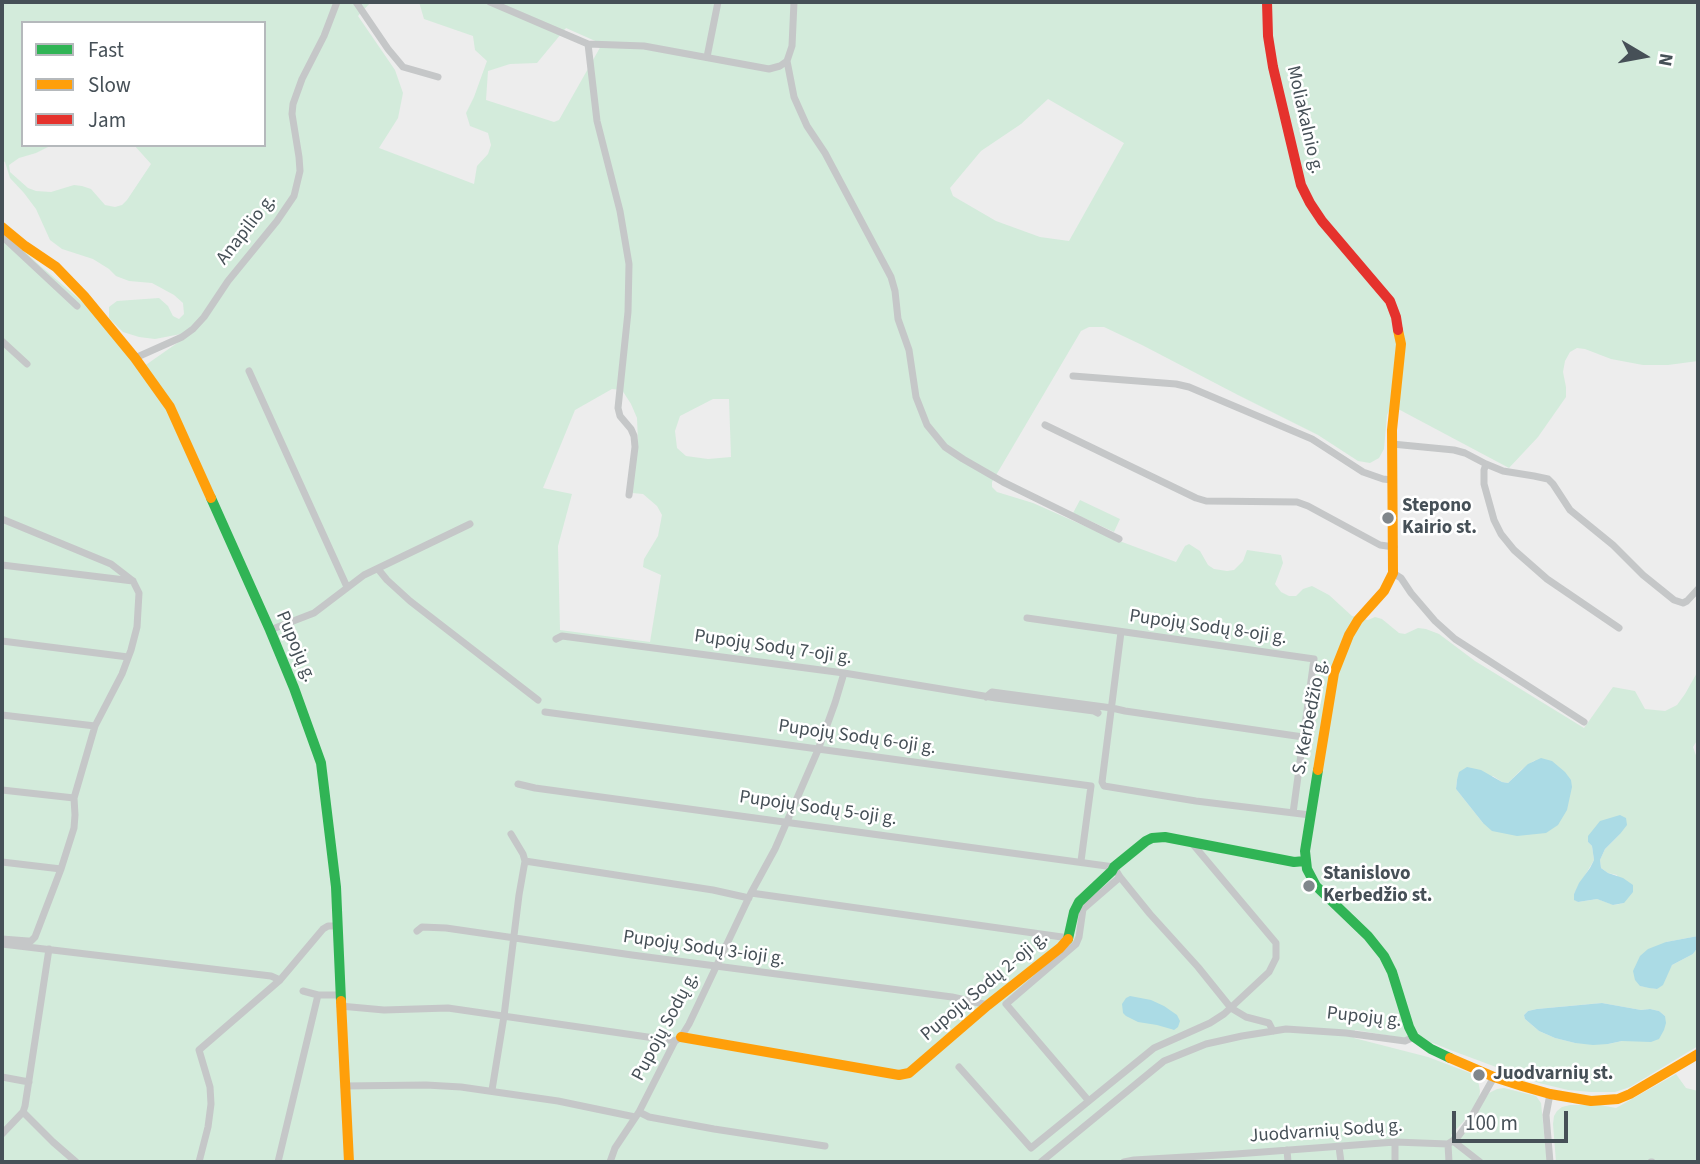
<!DOCTYPE html>
<meta charset="utf-8">
<style>
body{margin:0}
#map{position:relative;width:1700px;height:1164px;overflow:hidden;background:#ededed;font-family:"Source Sans 3",sans-serif}
canvas{display:block}
.frame{position:absolute;inset:0;border:4px solid #465057;pointer-events:none}
.legend{position:absolute;left:21px;top:21px;width:245px;height:126px;box-sizing:border-box;background:#fff;border:2px solid #b5b9bc;margin:0;padding:9px 12px;list-style:none;font-size:21px;color:#465057}
.legend li{display:flex;align-items:center;gap:14px;height:35px}
.legend b{width:35px;border:2px solid #b5b9bc}
.north{position:absolute;left:1609px;top:21px;width:70px;height:70px;-webkit-text-stroke:5px #fff;paint-order:stroke;rotate:100deg;font-size:19px;font-weight:700;line-height:28px;text-align:center;color:#465057}
.north::after{content:'';display:block;margin:auto;width:24px;height:32px;background:#465057;clip-path:polygon(50% 0,100% 100%,50% 72%,0 100%)}
.scale{position:absolute;left:1452px;top:1111px;width:116px;height:32px;box-sizing:border-box;border:4px solid #465057;border-top:0;padding-left:9px;font-size:21px;line-height:24px;white-space:nowrap;color:#465057;-webkit-text-stroke:5px #fff;paint-order:stroke}
</style>
<div id="map">
<canvas width="1700" height="1164"></canvas>
<div class="frame"></div>
<ul class="legend">
<li><b style="height:9px;background:#30b455"></b>Fast</li>
<li><b style="height:9px;background:#ff9f0a"></b>Slow</li>
<li><b style="height:9px;background:#e5322d"></b>Jam</li>
</ul>
<div class="north">N</div>
<div class="scale">100 m</div>
</div>
<script>
const ctx = document.querySelector('canvas').getContext('2d');
ctx.lineJoin = 'round';
function fillPath(path, color) {
  ctx.fillStyle = color;
  ctx.fill(path, 'evenodd');
}
function poly(rows) {
  const path = new Path2D();
  for (const r of rows) {
    path.moveTo(r[0], r[1]);
    for (let i = 2; i < r.length; i += 2) path.lineTo(r[i], r[i + 1]);
  }
  return path;
}
function strokePath(path, color, width, dash) {
  ctx.strokeStyle = color;
  ctx.lineWidth = width;
  ctx.lineCap = dash ? 'butt' : 'round';
  ctx.setLineDash(dash || []);
  ctx.stroke(path);
}
function drawText(font, color, halo, rows, align = 'center') {
  ctx.font = font + ' "Source Sans 3",sans-serif';
  ctx.lineWidth = 5;
  ctx.setLineDash([]);
  ctx.textBaseline = 'middle';
  ctx.strokeStyle = halo;
  ctx.fillStyle = color;
  for (const [text, x, y, turn = 0] of rows) {
    ctx.save();
    ctx.translate(x, y);
    ctx.rotate((+turn || 0) * Math.PI / 180);
    ctx.textAlign = isNaN(turn) ? turn : align;
    if (halo) ctx.strokeText(text, 0, 0);
    ctx.fillText(text, 0, 0);
    ctx.restore();
  }
}
const green = poly([
 [2,2,371,2,358,16,395,70,403,93,398,118,379,148,474,184,477,166,488,154,491,145,488,133,470,126,466,113,474,97,487,61,475,50,473,36,424,19,419,2,1698,2,1698,361,1668,365,1643,365,1611,359,1585,349,1577,348,1570,352,1565,361,1563,372,1566,387,1566,397,1538,437,1509,468,1400,410,1389,411,1387,415,1384,449,1379,458,1370,463,1358,461,1318,435,1238,395,1142,345,1104,327,1089,327,1081,331,992,482,992,487,997,492,1033,503,1114,539,1176,562,1185,546,1189,544,1200,551,1208,565,1214,569,1227,571,1234,570,1243,561,1247,550,1281,555,1283,563,1275,584,1281,592,1289,596,1296,596,1303,589,1312,586,1329,595,1352,616,1368,620,1375,617,1382,619,1399,633,1405,634,1418,628,1426,629,1439,634,1475,661,1584,728,1613,687,1635,691,1645,709,1665,711,1677,705,1685,694,1698,671,1698,739,1693,747,1698,761,1698,936,1666,942,1640,986,1657,989,1672,965,1693,954,1698,947,1698,1046,1630,1087,1615,1092,1591,1092,1568,1090,1539,1083,1453,1051,1433,1043,1355,1030,1354,1038,1428,1057,1470,1073,1478,1080,1480,1091,1479,1099,1464,1121,1451,1135,1455,1141,1489,1093,1497,1089,1504,1088,1536,1096,1541,1103,1547,1162,2,1162,2,230,37,263,85,304,140,369,180,341,181,334,155,339,139,337,123,332,109,318,109,307,117,301,159,298,168,306,173,316,179,319,184,314,183,303,174,295,152,283,129,281,116,276,109,269,93,259,62,249,50,240,36,209,24,193,10,178,5,162,2,160],
 [23,23,264,23,264,145,134,145,151,164,127,200,122,205,115,207,105,205,91,189,82,186,74,185,51,192,36,191,28,188,10,172,9,165,19,158,36,153,52,145,23,145],
 [566,28,602,44,559,120,554,122,486,100,488,71,510,64,537,63],
 [1048,99,1124,143,1069,241,1040,237,996,221,953,196,950,188,981,151,1021,124],
 [612,389,622,390,631,404,637,418,638,442,632,493,643,494,657,506,662,515,658,536,644,559,643,567,661,575,650,642,560,630,558,546,572,494,543,488,575,410],
 [713,399,729,399,731,457,708,459,686,456,677,448,675,431,680,416],
 [1535,760,1483,823,1456,789,1457,780,1493,776,1502,782,1508,783,1521,770],
 [1620,834,1605,849,1600,860,1601,868,1608,873,1617,875,1624,903,1614,905,1597,899,1578,902,1574,899,1574,894,1594,860,1592,846,1588,842],
 [1602,1003,1641,1010,1650,1009,1659,1011,1665,1016,1632,1040,1622,1041,1608,1044,1575,1043,1555,1038,1539,1031,1525,1019,1524,1015,1528,1011,1537,1009],
 [1080,500,1120,519,1114,532,1073,513],
 [1676,1074,1686,1088,1698,1091,1698,1162,1556,1162,1553,1124,1554,1116,1557,1111,1562,1107,1570,1105,1600,1105,1616,1108]
]);
const water = poly([
 [1541,758,1552,761,1565,772,1571,780,1572,787,1567,810,1558,825,1546,833,1517,836,1492,831,1483,823,1456,789,1457,780,1459,772,1467,767,1481,770,1502,782,1508,783,1528,764],
 [1620,815,1626,818,1627,825,1620,834,1605,849,1600,860,1601,868,1608,873,1623,878,1633,885,1633,892,1624,903,1613,905,1597,899,1578,902,1574,900,1574,894,1579,883,1590,868,1594,860,1592,846,1588,842,1588,836,1600,821],
 [1698,936,1698,947,1693,954,1672,965,1663,985,1657,989,1649,988,1640,986,1635,980,1633,971,1640,956,1648,949,1666,942],
 [1130,996,1151,1000,1164,1006,1177,1015,1180,1021,1178,1027,1174,1030,1171,1029,1157,1025,1138,1022,1126,1016,1123,1013,1122,1004,1126,998],
 [1602,1003,1641,1010,1650,1009,1659,1011,1665,1016,1666,1023,1664,1030,1659,1039,1651,1042,1622,1041,1608,1044,1593,1045,1575,1043,1555,1038,1539,1031,1525,1019,1524,1015,1528,1011,1537,1009]
]);
const street = poly([
 [356,2,388,49,403,67,438,77],
 [490,2,588,44,644,46,769,69,780,66,787,61,792,46,794,2],
 [588,44,597,121,620,211,629,264,628,312,618,408,620,416,631,429,634,436,635,447,629,495],
 [707,57,718,2],
 [787,61,794,97,807,126,825,153,891,277,895,291,898,319,909,350,916,397,927,425,945,447,963,459,1003,482,1119,539],
 [2,236,77,306],
 [2,341,27,364],
 [135,358,182,337,193,329,204,317,228,281,277,221,294,196,300,171,299,157,292,114,293,104,302,79,324,36,337,2],
 [249,371,347,587],
 [1073,376,1176,384,1189,387,1312,439,1363,472,1383,479,1392,480],
 [1045,425,1196,498,1206,501,1297,502,1308,506,1380,545,1394,547],
 [1392,444,1454,450,1465,453,1486,464,1503,471,1534,476,1548,479,1553,484,1570,510,1613,545,1643,575,1674,600,1683,603,1687,601,1698,589],
 [1486,464,1484,470,1484,484,1494,520,1501,534,1514,550,1547,579,1619,628],
 [2,519,111,564,133,581,139,593,137,627,131,650,122,674,95,726,74,798,75,815,74,828,61,869,35,937,31,941,28,941,2,939],
 [2,565,133,581],
 [378,569,387,580,410,601,538,700],
 [1393,573,1401,578,1411,593,1435,621,1455,639,1584,722],
 [1027,618,1314,659,1293,813],
 [270,630,314,613,364,575,470,524],
 [1121,632,1102,782,1104,786,1196,801,1310,815],
 [556,639,562,636,844,673,996,698,1094,711,1098,713],
 [2,641,128,657],
 [986,697,992,692,1112,708,1125,711,1303,737],
 [545,712,1091,786,1081,861],
 [2,715,95,726],
 [518,784,535,788,1114,867,1120,877,1150,914,1198,967,1231,1008,1246,1017,1269,1023,1273,1031],
 [2,790,74,798],
 [525,861,713,890,749,898],
 [2,862,61,869],
 [751,893,1069,938],
 [417,931,422,927,446,928,632,955,952,997,988,1005],
 [2,944,271,976,280,980],
 [303,991,318,995,340,995],
 [340,1006,384,1010,448,1008,675,1041],
 [959,1067,1031,1148,1154,1048,1210,1023,1224,1014,1269,972,1276,958,1276,943,1191,842],
 [2,1077,29,1082],
 [344,1086,426,1085,461,1087,558,1101,635,1117],
 [492,1090,504,1016,519,895,525,861,523,854,511,834],
 [1088,1100,1006,1004,1076,944,1079,937,1083,909,1120,877],
 [23,1112,53,1142,76,1162],
 [639,1112,649,1117,714,1129,825,1146],
 [2,1134,23,1112,25,1106,49,949],
 [1453,1141,1480,1162],
 [1448,1144,1449,1162],
 [1339,1147,1341,1162],
 [1287,1150,1288,1162],
 [199,1162,208,1127,211,1104,210,1087,199,1050,280,980,323,929,328,926,337,926],
 [278,1162,318,995],
 [610,1162,615,1148,639,1112,675,1041,681,1037,689,1024,751,893,775,849,818,750,835,703,844,673],
 [1041,1162,1164,1061,1206,1044,1242,1036,1286,1029,1346,1033,1405,1041,1414,1037],
 [1124,1162,1134,1160,1236,1154,1395,1142,1448,1144,1457,1138,1468,1123,1494,1077],
 [1395,1162,1395,1142],
 [1550,1162,1546,1115,1550,1094],
 [1651,1162,1652,1162]
]);
const fast = poly([
 [211,498,270,630,294,688,321,763,336,887,341,1001],
 [1318,770,1305,851,1307,869,1316,886,1368,936,1384,956,1392,972,1409,1027,1414,1037,1431,1049,1450,1058],
 [1068,939,1074,912,1079,902,1112,871,1114,867,1146,841,1152,838,1165,837,1294,862,1305,861]
]);
const slow = poly([
 [2,227,25,246,56,267,84,296,135,358,170,407,211,498],
 [1318,770,1334,673,1349,635,1358,620,1384,591,1393,573,1392,430,1401,344,1398,330],
 [341,1001,349,1162],
 [681,1037,899,1075,909,1073,988,1005,1060,948,1068,939],
 [1450,1058,1494,1077,1522,1086,1550,1094,1591,1101,1618,1099,1630,1094,1698,1054]
]);
const jam = poly([
 [1267,2,1268,36,1273,67,1301,185,1310,203,1322,221,1390,301,1396,317,1398,330]
]);
const markers = [
 [1388,518,7,"#80878c"],
 [1309,886,7,"#80878c"],
 [1479,1075,7,"#80878c"]
];
const streetNames = [
 ["Moliakalnio g.",1304,120,77],
 ["Anapilio g.",247,230,-52],
 ["Pupojų Sodų 8-oji g.",1208,628,8],
 ["Pupojų g.",295,647,67],
 ["Pupojų Sodų 7-oji g.",773,648,8],
 ["S. Kerbedžio g.",1311,717,-79],
 ["Pupojų Sodų 6-oji g.",857,738,8],
 ["Pupojų Sodų 5-oji g.",818,809,8],
 ["Pupojų Sodų 3-ioji g.",704,949,8],
 ["Pupojų Sodų 2-oji g.",985,987,-40],
 ["Pupojų g.",1364,1018,6],
 ["Pupojų Sodų g.",666,1027,-62],
 ["Juodvarnių Sodų g.",1326,1132,-4]
];
const poiNames = [
 ["Stepono",1402,507],
 ["Kairio st.",1402,529],
 ["Stanislovo",1323,875],
 ["Kerbedžio st.",1323,897],
 ["Juodvarnių st.",1493,1075]
];
fillPath(green, '#d3ebdb');
fillPath(water, '#abdbe5');
strokePath(street, '#c5c7c8', 7);
strokePath(fast, '#30b455', 10);
strokePath(slow, '#ff9f0a', 10);
strokePath(jam, '#e5322d', 10);
for (const [x, y, r, color] of markers) {
  const dot = new Path2D();
  dot.arc(x, y, r, 0, 2 * Math.PI);
  ctx.fillStyle = color;
  ctx.fill(dot);
  strokePath(dot, '#fff', 2.5);
}
drawText('19px', '#465057', '#fff', streetNames);
drawText('bold 19px', '#465057', '#fff', poiNames, 'left');
</script>
